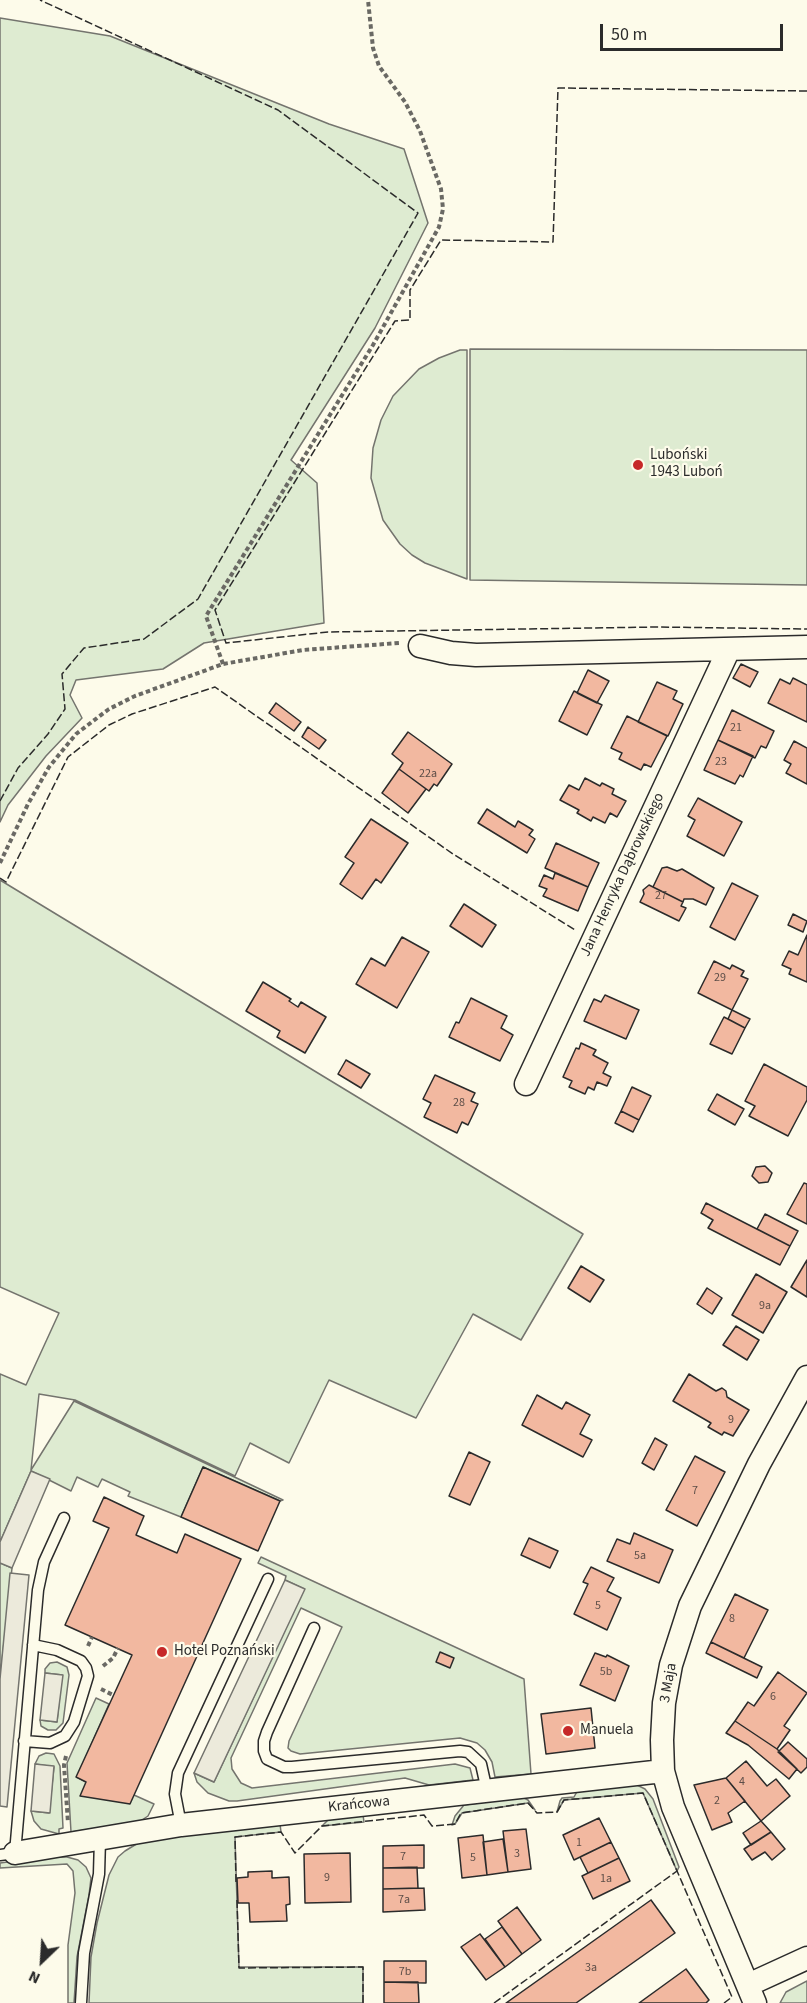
<!DOCTYPE html>
<meta charset="utf-8">
<style>
body{margin:0}
#map{position:relative;width:807px;height:2003px;overflow:hidden;background:#fdfbea;font-family:"Source Sans 3",sans-serif}
canvas{display:block}
.north{position:absolute;left:12px;top:1931px;width:60px;height:60px;-webkit-text-stroke:4px #fdfbea;paint-order:stroke;rotate:205deg;font-size:16px;font-weight:700;line-height:24px;text-align:center;color:#2b2b2b}
.north::after{content:'';display:block;margin:auto;width:21px;height:27px;background:#2b2b2b;clip-path:polygon(50% 0,100% 100%,50% 72%,0 100%)}
.scale{position:absolute;left:600px;top:24px;width:183px;height:27px;box-sizing:border-box;border:3px solid #2b2b2b;border-top:0;padding-left:8px;font-size:18px;line-height:21px;white-space:nowrap;color:#2b2b2b;-webkit-text-stroke:4px #fdfbea;paint-order:stroke}
</style>
<div id="map">
<canvas width="807" height="2003"></canvas>
<div class="north">N</div>
<div class="scale">50 m</div>
</div>
<script>
const ctx = document.querySelector('canvas').getContext('2d');
ctx.lineJoin = 'round';
function fillPath(path, color) {
  ctx.fillStyle = color;
  ctx.fill(path, 'evenodd');
}
function poly(rows) {
  const path = new Path2D();
  for (const r of rows) {
    path.moveTo(r[0], r[1]);
    for (let i = 2; i < r.length; i += 2) path.lineTo(r[i], r[i + 1]);
  }
  return path;
}
function strokePath(path, color, width, dash) {
  ctx.strokeStyle = color;
  ctx.lineWidth = width;
  ctx.lineCap = dash ? 'butt' : 'round';
  ctx.setLineDash(dash || []);
  ctx.stroke(path);
}
function drawText(font, color, halo, rows, align = 'center') {
  ctx.font = font + ' "Source Sans 3",sans-serif';
  ctx.lineWidth = 4.5;
  ctx.setLineDash([]);
  ctx.textBaseline = 'middle';
  ctx.strokeStyle = halo;
  ctx.fillStyle = color;
  for (const [text, x, y, turn = 0] of rows) {
    ctx.save();
    ctx.translate(x, y);
    ctx.rotate((+turn || 0) * Math.PI / 180);
    ctx.textAlign = isNaN(turn) ? turn : align;
    if (halo) ctx.strokeText(text, 0, 0);
    ctx.fillText(text, 0, 0);
    ctx.restore();
  }
}
const green = poly([
 [0,18,110,36,329,124,404,149,428,223,375,328,291,460,317,483,324,623,204,643,163,669,76,680,70,695,82,718,46,756,8,805,0,822,0,18],
 [470,349,807,350,807,585,470,580,470,349],
 [460,350,467,350,467,579,425,563,412,555,400,544,383,520,371,478,373,448,381,420,393,396,419,369,439,358,460,350],
 [0,880,583,1234,521,1340,473,1314,416,1418,329,1380,289,1463,250,1443,235,1476,75,1400,39,1394,31,1470,74,1401,283,1500,280,1501,203,1467,181,1517,128,1496,130,1492,102,1479,98,1487,77,1477,71,1491,31,1471,0,1542,0,1374,26,1385,59,1313,0,1287,0,880],
 [261,1557,524,1679,531,1774,495,1777,492,1762,485,1750,477,1743,460,1738,300,1754,291,1751,288,1748,289,1741,342,1627,301,1608,231,1758,232,1769,241,1783,252,1788,455,1764,470,1768,473,1780,429,1785,405,1778,237,1801,229,1801,208,1793,197,1782,194,1773,214,1782,304,1589,285,1580,286,1576,258,1563,261,1557],
 [0,1563,12,1568,0,1679,0,1563],
 [57,1662,67,1667,69,1675,63,1723,56,1730,48,1730,41,1726,40,1720,57,1722,62,1675,45,1673,45,1669,50,1663,57,1662],
 [96,1698,109,1704,77,1777,86,1782,134,1795,154,1804,148,1816,139,1822,71,1832,67,1763,96,1698],
 [46,1753,54,1754,60,1766,63,1828,59,1829,59,1834,41,1829,34,1821,31,1811,49,1813,54,1767,35,1764,39,1756,46,1753],
 [635,1784,645,1789,653,1799,679,1867,677,1871,643,1793,564,1800,557,1812,560,1801,562,1798,574,1797,579,1788,635,1784],
 [522,1797,528,1800,535,1810,528,1803,462,1813,455,1824,452,1825,455,1816,464,1805,522,1797],
 [363,1815,364,1822,322,1826,330,1818,363,1815],
 [280,1824,281,1832,235,1837,239,1967,363,1967,363,2003,89,2003,91,1957,97,1923,109,1875,118,1857,125,1851,143,1840,280,1824],
 [46,1857,67,1857,78,1860,86,1867,91,1878,89,1895,77,1957,74,2003,68,2003,68,1945,75,1893,73,1871,67,1864,0,1868,0,1863,46,1857],
 [807,1981,807,2003,780,2003,786,1992,807,1981]
]);
const parking = poly([
 [31,1471,50,1479,12,1568,0,1563,0,1542,31,1471],
 [10,1573,29,1575,7,1807,0,1806,0,1679,10,1573],
 [285,1580,305,1589,214,1782,194,1773,285,1580],
 [45,1673,63,1675,57,1722,40,1720,45,1673],
 [35,1764,54,1766,50,1813,31,1811,35,1764]
]);
const building = poly([
 [741,664,758,672,750,687,733,678,741,664],
 [588,670,609,681,597,703,577,693,588,670],
 [793,678,807,685,807,722,768,703,780,679,790,684,793,678],
 [657,682,677,691,673,699,683,704,668,736,638,722,657,682],
 [574,691,602,705,587,735,559,721,574,691],
 [276,703,301,722,294,731,269,713,276,703],
 [732,710,774,731,766,748,761,746,755,758,718,740,732,710],
 [627,716,667,736,651,767,644,764,641,770,619,759,622,753,611,748,627,716],
 [308,727,326,740,319,749,302,737,308,727],
 [408,732,452,764,437,786,434,784,429,791,399,769,403,763,392,754,408,732],
 [718,740,753,756,743,777,740,775,735,784,704,770,718,740],
 [794,741,807,748,807,784,786,773,791,764,784,760,794,741],
 [399,769,426,789,408,813,382,793,399,769],
 [585,778,600,786,602,783,614,789,612,794,626,801,617,817,610,813,605,823,593,817,591,821,577,813,579,810,560,800,569,785,579,790,585,778],
 [698,798,742,822,724,856,687,836,695,820,688,816,698,798],
 [487,809,515,827,518,821,533,830,529,835,535,839,527,853,478,823,487,809],
 [371,819,408,843,381,883,376,879,362,899,340,884,354,863,345,857,371,819],
 [556,843,599,863,588,887,545,868,556,843],
 [667,867,677,871,682,869,714,888,706,905,693,899,684,899,683,902,653,887,662,868,667,867],
 [555,873,588,887,578,911,543,896,547,889,539,886,544,875,553,879,555,873],
 [732,883,758,896,735,940,710,927,732,883],
 [649,885,683,902,681,906,686,908,679,921,640,902,644,894,643,890,649,885],
 [464,904,496,925,482,947,450,926,464,904],
 [793,914,807,921,803,932,788,925,793,914],
 [807,935,807,982,789,974,791,969,782,965,789,951,798,955,807,935],
 [402,937,429,952,397,1008,356,984,371,958,385,966,402,937],
 [714,961,730,969,732,965,744,971,741,976,748,979,732,1010,698,993,714,961],
 [263,982,291,999,289,1001,298,1007,301,1002,326,1017,305,1053,277,1037,280,1031,246,1011,263,982],
 [605,995,639,1010,626,1039,584,1021,594,999,601,1002,605,995],
 [471,998,507,1016,501,1028,513,1035,500,1061,449,1037,456,1022,459,1023,471,998],
 [732,1010,750,1019,745,1028,728,1019,732,1010],
 [724,1017,745,1028,732,1054,710,1044,724,1017],
 [581,1043,596,1050,593,1055,608,1063,603,1073,611,1077,607,1086,597,1082,594,1090,588,1087,585,1094,569,1087,572,1081,563,1077,576,1048,579,1049,581,1043],
 [346,1060,370,1074,361,1088,338,1074,346,1060],
 [764,1064,807,1087,807,1100,788,1136,749,1116,755,1106,745,1101,764,1064],
 [435,1075,475,1093,471,1101,478,1104,468,1125,462,1122,457,1133,424,1117,431,1103,423,1099,435,1075],
 [632,1087,651,1096,639,1120,621,1111,632,1087],
 [717,1094,744,1109,735,1125,708,1110,717,1094],
 [621,1111,639,1120,633,1132,615,1123,621,1111],
 [765,1166,772,1173,768,1182,759,1183,752,1176,756,1167,765,1166],
 [804,1183,807,1184,807,1224,787,1214,804,1183],
 [706,1203,790,1246,780,1265,708,1228,713,1220,701,1213,706,1203],
 [765,1214,798,1231,790,1246,757,1229,765,1214],
 [807,1260,807,1297,791,1287,807,1260],
 [581,1266,604,1280,590,1302,568,1288,581,1266],
 [756,1274,787,1292,763,1333,732,1315,756,1274],
 [707,1288,722,1298,712,1314,697,1304,707,1288],
 [736,1326,759,1340,747,1360,723,1345,736,1326],
 [689,1374,716,1391,722,1388,726,1391,727,1397,749,1410,733,1436,724,1432,722,1435,708,1427,711,1423,673,1401,689,1374],
 [537,1395,562,1409,566,1402,590,1415,580,1434,592,1440,583,1457,522,1425,537,1395],
 [655,1438,667,1445,654,1470,642,1463,655,1438],
 [469,1452,490,1462,470,1505,449,1496,469,1452],
 [695,1456,725,1472,697,1526,666,1510,695,1456],
 [203,1467,280,1501,258,1551,181,1517,203,1467],
 [104,1497,144,1516,136,1535,177,1553,185,1534,241,1559,130,1804,80,1796,86,1782,76,1777,132,1655,65,1625,109,1528,93,1521,104,1497],
 [634,1533,673,1550,659,1583,607,1561,617,1539,630,1544,634,1533],
 [529,1538,558,1551,550,1568,521,1555,529,1538],
 [591,1567,614,1578,607,1591,621,1598,607,1630,574,1614,588,1584,583,1582,591,1567],
 [735,1594,768,1610,744,1658,711,1642,735,1594],
 [711,1642,762,1667,757,1678,706,1653,711,1642],
 [440,1652,454,1658,450,1668,436,1662,440,1652],
 [595,1653,606,1657,607,1655,629,1666,615,1701,580,1685,595,1653],
 [778,1672,807,1693,784,1726,790,1730,777,1749,735,1721,748,1702,754,1706,778,1672],
 [591,1708,595,1748,546,1754,541,1714,591,1708],
 [735,1721,777,1749,797,1769,789,1779,748,1745,726,1733,735,1721],
 [788,1742,807,1759,807,1767,801,1773,778,1752,788,1742],
 [746,1761,767,1786,776,1779,790,1796,761,1821,726,1778,746,1761],
 [726,1778,745,1801,728,1813,732,1822,712,1830,694,1785,726,1778],
 [599,1818,611,1842,574,1860,563,1835,599,1818],
 [761,1821,771,1832,751,1845,743,1833,761,1821],
 [526,1829,531,1869,508,1872,503,1831,526,1829],
 [771,1832,785,1849,772,1860,765,1852,752,1860,744,1849,771,1832],
 [483,1835,487,1875,462,1878,458,1838,483,1835],
 [503,1839,508,1872,487,1875,483,1842,503,1839],
 [611,1842,619,1858,588,1873,580,1857,611,1842],
 [424,1845,424,1868,383,1868,383,1846,424,1845],
 [350,1853,351,1902,305,1903,304,1854,350,1853],
 [619,1858,630,1881,593,1899,582,1876,619,1858],
 [417,1867,418,1888,383,1889,383,1868,417,1867],
 [272,1871,272,1878,289,1877,290,1904,286,1905,287,1921,250,1922,249,1903,238,1903,237,1878,248,1877,248,1872,272,1871],
 [424,1888,425,1910,383,1912,383,1889,424,1888],
 [651,1900,675,1933,576,2003,506,2003,651,1900],
 [517,1907,541,1940,522,1954,498,1921,517,1907],
 [502,1927,522,1954,505,1967,485,1939,502,1927],
 [480,1934,505,1967,486,1980,461,1947,480,1934],
 [384,1961,426,1961,426,1983,384,1982,384,1961],
 [686,1969,709,2000,706,2003,639,2003,686,1969],
 [384,1982,418,1982,419,2003,384,2003,384,1982]
]);
const path = poly([
 [223,664,206,616,373,345,439,227,443,209,441,189,420,131,405,102,379,66,373,48,368,0],
 [0,863,28,804,49,767,76,734,109,709,135,696,223,664,303,650,399,643],
 [88,1646,92,1637],
 [103,1666,113,1658,118,1648],
 [101,1689,113,1695],
 [66,1756,64,1765,68,1823]
]);
const lane = poly([
 [314,1628,267,1732,264,1741,264,1751,267,1759,284,1767,292,1767,460,1751,468,1752,481,1764,487,1791],
 [24,1741,50,1743,65,1736,74,1722,88,1676,86,1668,81,1661,57,1650,33,1645],
 [181,1825,175,1794,178,1773,268,1579],
 [0,1855,15,1853,38,1590,44,1562,64,1518],
 [81,2003,84,1953,99,1874,100,1839]
]);
const street = poly([
 [420,646,451,653,476,655,807,647],
 [526,1084,729,649],
 [15,1853,181,1825,663,1771],
 [748,1985,807,1958],
 [755,2003,673,1807,663,1771,662,1740,664,1703,671,1665,690,1606,759,1464,807,1377]
]);
const fence = poly([
 [807,91,558,88,553,242,441,240,410,290,410,320,395,321,215,610,226,643,328,632,657,627,807,629],
 [0,801,18,768,48,734,65,709,62,674,84,648,144,639,198,599,418,213,278,110,40,0],
 [0,878,6,882,68,757,109,725,132,714,215,687,453,854,575,930],
 [236,1882,235,1837,281,1832,295,1853,322,1826,424,1815,432,1826,455,1824,461,1813,528,1803,537,1813,557,1812,564,1800,643,1793,732,1997,724,2003],
 [237,1900,239,1968,363,1967,363,2003],
 [494,2003,677,1871]
]);
const markers = [
 [638,465,6,"#c62828"],
 [162,1652,6,"#c62828"],
 [568,1731,6,"#c62828"]
];
const numberNames = [
 ["21",736,728],
 ["23",721,762],
 ["22a",428,774],
 ["27",661,896],
 ["29",720,978],
 ["28",459,1103],
 ["9a",765,1306],
 ["9",731,1420],
 ["7",695,1491],
 ["5a",640,1556],
 ["5",598,1606],
 ["8",732,1619],
 ["5b",606,1672],
 ["6",773,1697],
 ["4",742,1782],
 ["2",717,1801],
 ["1",579,1843],
 ["3",517,1854],
 ["7",403,1857],
 ["5",473,1858],
 ["9",327,1878],
 ["1a",606,1879],
 ["7a",404,1900],
 ["3a",591,1968],
 ["7b",405,1972]
];
const poiNames = [
 ["Luboński",650,456],
 ["1943 Luboń",650,473],
 ["Hotel Poznański",174,1652],
 ["Manuela",580,1731]
];
const streetNames = [
 ["Jana Henryka Dąbrowskiego",623,875,-65],
 ["3 Maja",669,1683,-80],
 ["Krańcowa",359,1805,-6]
];
fillPath(green, '#deebd1');
strokePath(green, '#74746e', 1.5);
fillPath(parking, '#eceadb');
strokePath(parking, '#74746e', 1.5);
fillPath(building, '#f2b8a0');
strokePath(building, '#2b2b2b', 1.5);
strokePath(lane, '#2b2b2b', 13);
strokePath(street, '#2b2b2b', 25);
strokePath(path, '#6a6964', 4, [4.5, 3]);
strokePath(lane, '#fdfbea', 10);
strokePath(street, '#fdfbea', 22);
strokePath(fence, '#2b2b2b', 1.5, [8, 3]);
for (const [x, y, r, color] of markers) {
  const dot = new Path2D();
  dot.arc(x, y, r, 0, 2 * Math.PI);
  ctx.fillStyle = color;
  ctx.fill(dot);
  strokePath(dot, '#fdfbea', 2);
}
drawText('12px', '#5d4e48', null, numberNames);
drawText('15px', '#2b2b2b', '#fdfbea', poiNames, 'left');
drawText('15px', '#2b2b2b', '#fdfbea', streetNames);
</script>
